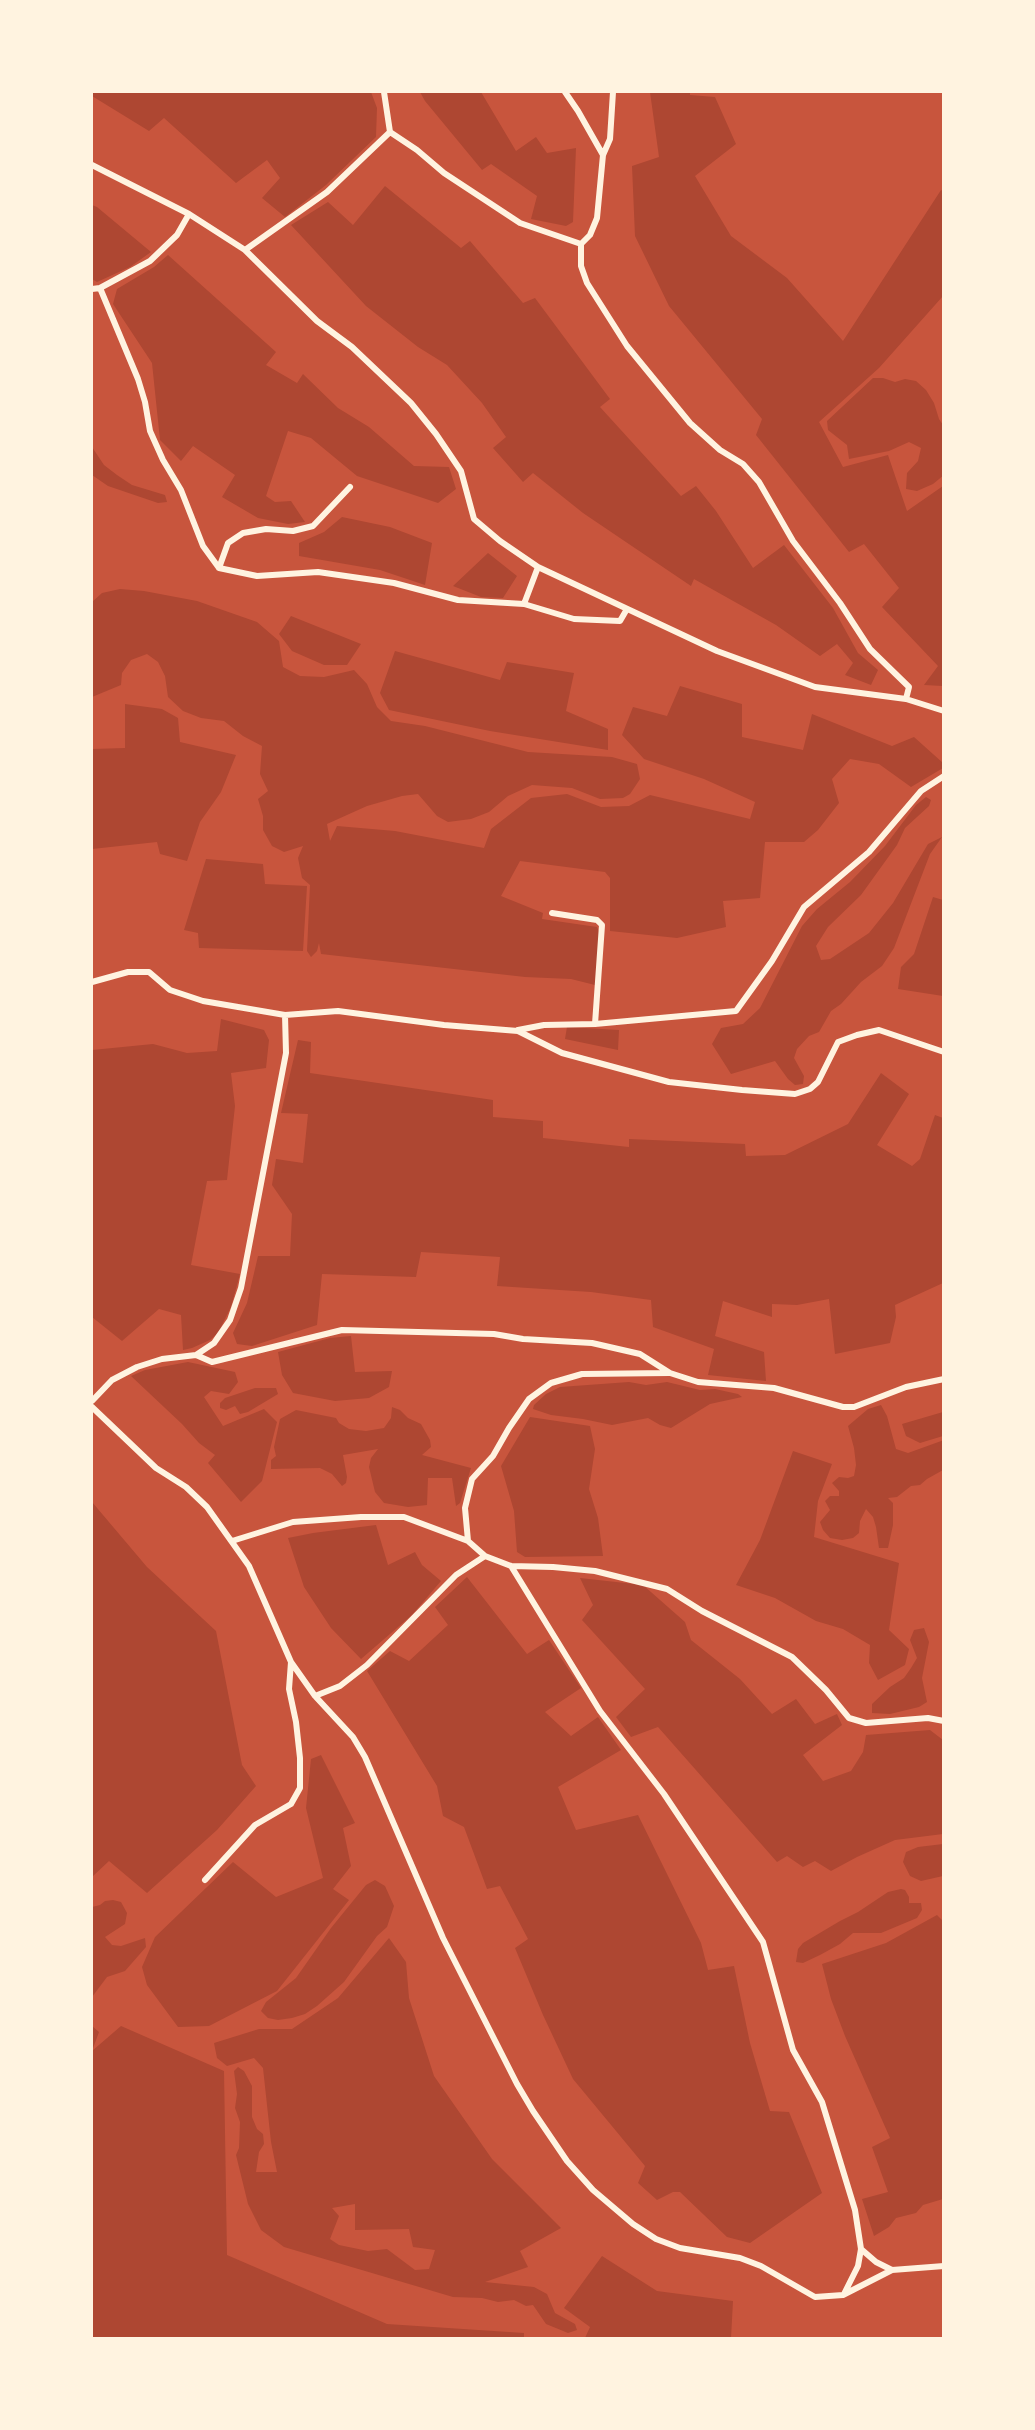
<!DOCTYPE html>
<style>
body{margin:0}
#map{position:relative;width:1035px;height:2430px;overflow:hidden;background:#c8553d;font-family:Spectral,serif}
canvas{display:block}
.frame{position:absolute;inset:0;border:93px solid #fff3e0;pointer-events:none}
</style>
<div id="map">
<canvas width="1035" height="2430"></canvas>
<div class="frame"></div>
</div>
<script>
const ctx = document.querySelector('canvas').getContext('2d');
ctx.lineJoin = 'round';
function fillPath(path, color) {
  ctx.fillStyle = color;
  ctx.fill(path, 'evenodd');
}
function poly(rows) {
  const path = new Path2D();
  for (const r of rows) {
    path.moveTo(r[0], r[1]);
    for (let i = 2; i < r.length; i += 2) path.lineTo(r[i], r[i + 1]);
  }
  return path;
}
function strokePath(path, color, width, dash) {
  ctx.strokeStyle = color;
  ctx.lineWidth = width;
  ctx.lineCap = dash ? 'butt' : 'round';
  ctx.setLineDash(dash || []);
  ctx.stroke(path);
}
const green = poly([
 [92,92,371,92,377,108,376,137,326,185,285,217,262,198,280,178,267,160,236,183,164,118,149,131,92,96],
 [420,92,481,92,516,151,536,137,547,153,576,148,573,222,566,226,531,219,537,196,491,164,482,170,425,101],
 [650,92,690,92,690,95,715,97,736,144,695,176,731,236,787,278,843,341,941,190,943,191,943,296,879,368,819,422,843,467,888,455,907,511,943,486,943,686,924,685,938,666,882,607,899,588,864,544,849,552,756,435,762,419,669,306,635,236,632,166,659,157],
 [385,186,461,248,470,241,523,303,535,298,610,399,600,407,681,496,696,486,716,511,753,568,784,545,833,608,858,653,878,670,871,685,845,675,853,663,837,644,820,656,776,625,694,579,691,586,583,513,533,473,523,482,493,448,506,437,482,403,447,365,418,347,366,306,291,225,328,202,353,225],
 [92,205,97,207,151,252,130,267,97,282,92,279],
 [168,255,276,352,266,365,297,383,303,374,338,408,369,427,414,466,449,467,456,489,438,503,357,476,311,438,288,431,266,496,275,502,291,501,305,522,288,524,258,518,222,497,235,475,193,446,181,461,160,440,152,363,113,304,117,289,154,267],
 [873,378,883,378,895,382,905,379,916,381,926,390,934,403,939,419,943,425,944,475,933,484,917,491,906,489,907,473,918,461,921,448,909,442,889,451,849,459,847,445,828,430,827,421],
 [92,447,104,465,117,475,132,485,165,495,167,502,158,503,108,486,92,475],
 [342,517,390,527,432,543,425,585,380,570,299,556,299,543,324,532],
 [488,553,517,576,503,598,481,597,453,586],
 [120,589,144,591,197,601,257,622,279,641,283,667,300,676,324,677,354,670,367,684,377,707,391,721,425,726,528,752,612,757,637,764,640,779,630,794,623,798,600,799,572,788,532,785,508,796,489,812,471,819,448,822,437,816,418,794,402,796,367,806,327,824,330,841,337,826,395,831,484,848,491,829,531,798,567,794,601,807,629,806,650,795,750,819,755,802,704,779,644,759,622,735,633,707,667,716,680,686,742,704,742,737,803,750,812,714,892,746,914,737,943,763,943,768,911,787,879,764,850,759,832,779,839,803,818,830,804,842,765,842,760,898,723,901,726,927,677,938,610,931,610,878,605,872,520,861,501,896,543,913,542,919,597,927,600,934,595,985,571,979,525,977,321,954,319,943,317,951,311,957,307,951,310,885,302,878,298,858,303,846,284,852,272,846,263,830,263,816,258,799,268,791,260,774,262,746,243,736,224,721,201,718,183,711,168,697,165,676,158,662,147,654,131,660,122,673,121,685,92,697,92,602,102,593],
 [291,616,361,644,347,665,324,665,292,651,279,634],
 [395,651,500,680,507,662,574,673,566,711,608,729,608,750,490,731,389,710,380,693],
 [125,704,162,709,178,718,180,742,236,755,221,792,200,822,187,861,160,854,157,842,92,849,92,749,125,748],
 [926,797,931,800,929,806,905,828,897,845,861,895,828,927,816,946,821,960,830,959,869,933,893,903,928,844,942,837,930,854,894,948,882,966,861,982,841,1004,831,1011,819,1032,809,1036,797,1049,794,1058,804,1076,803,1084,795,1085,788,1079,775,1061,731,1074,712,1044,721,1028,743,1024,760,1008,802,926,817,909,850,882,885,846,916,805],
 [206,859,263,864,265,884,307,886,303,951,199,948,198,933,184,930],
 [933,897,943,900,943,996,898,989,901,967,914,954],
 [221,1019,264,1030,269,1040,266,1068,231,1073,235,1106,227,1180,207,1181,191,1265,240,1274,231,1307,218,1333,210,1340,192,1348,183,1350,181,1315,159,1309,122,1341,92,1317,92,1050,153,1044,187,1053,217,1051],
 [567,1027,619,1030,618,1050,565,1039],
 [298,1040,311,1042,310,1073,493,1100,493,1117,543,1121,543,1138,629,1147,629,1139,745,1144,746,1156,785,1155,848,1124,881,1073,909,1094,877,1145,912,1166,920,1159,935,1115,943,1118,943,1283,895,1305,896,1317,890,1343,835,1354,829,1299,797,1305,772,1304,772,1317,723,1301,715,1336,764,1352,766,1381,708,1375,714,1349,653,1327,651,1300,591,1292,497,1286,500,1257,421,1252,416,1277,322,1274,317,1325,252,1346,237,1344,233,1333,247,1303,258,1256,290,1256,292,1214,272,1185,276,1159,303,1163,308,1114,281,1113],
 [351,1336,355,1372,392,1371,389,1387,369,1398,335,1401,293,1393,282,1375,278,1352,330,1338],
 [188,1362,235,1372,238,1382,229,1394,211,1391,204,1397,223,1426,264,1409,277,1422,262,1481,241,1502,208,1463,215,1455,199,1443,182,1424,131,1376,145,1370],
 [629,1382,646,1385,667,1382,700,1390,715,1389,738,1394,742,1397,710,1404,671,1428,660,1425,648,1418,612,1425,583,1419,551,1415,533,1409,534,1405,546,1394,560,1387],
 [255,1388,276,1388,278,1394,248,1412,240,1414,235,1406,226,1410,220,1408,220,1403,225,1398],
 [881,1405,887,1416,896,1449,908,1453,944,1440,943,1470,927,1479,920,1485,911,1486,897,1497,888,1498,893,1503,893,1525,888,1548,879,1548,876,1527,873,1517,866,1509,860,1521,859,1533,853,1538,842,1540,830,1538,823,1530,820,1522,830,1510,825,1501,830,1496,839,1496,839,1491,832,1483,839,1477,848,1478,854,1476,856,1465,854,1448,848,1426,868,1409],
 [392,1407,400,1410,408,1418,421,1424,430,1440,431,1447,422,1455,471,1468,460,1503,456,1506,452,1478,428,1478,427,1505,408,1507,384,1503,375,1492,369,1467,371,1458,378,1449,343,1455,347,1477,346,1483,342,1486,332,1474,320,1468,271,1469,271,1460,276,1456,274,1447,280,1419,296,1410,336,1418,339,1423,349,1429,366,1431,384,1428,391,1418],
 [943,1412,943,1436,920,1443,906,1436,902,1424],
 [530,1417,590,1426,595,1449,589,1489,598,1518,603,1556,525,1557,517,1552,514,1511,501,1466],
 [793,1451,832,1464,818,1501,814,1537,899,1563,889,1630,909,1649,905,1665,878,1680,869,1663,870,1645,843,1629,816,1621,775,1598,736,1585,760,1540],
 [92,1502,147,1567,216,1631,242,1765,256,1786,217,1830,147,1893,109,1861,92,1877],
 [376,1525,388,1565,415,1552,422,1565,441,1581,412,1615,361,1659,331,1628,304,1587,288,1538,313,1533],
 [467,1577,527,1654,549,1640,581,1688,545,1712,571,1736,598,1717,621,1750,558,1787,576,1830,638,1815,701,1943,708,1970,734,1966,750,2043,770,2111,789,2112,822,2193,750,2243,727,2237,680,2192,673,2192,657,2200,638,2183,645,2166,573,2079,543,2015,515,1948,528,1939,500,1886,487,1889,464,1827,443,1816,437,1786,367,1671,390,1651,409,1661,448,1625,435,1607],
 [580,1578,643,1585,685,1622,691,1640,740,1679,772,1714,796,1699,815,1724,837,1714,842,1725,803,1755,823,1781,851,1771,863,1752,866,1735,930,1730,943,1740,943,1834,895,1840,857,1857,831,1871,815,1861,803,1867,787,1856,777,1862,658,1727,631,1737,616,1717,645,1689,582,1620,593,1605],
 [924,1628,929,1642,922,1678,927,1702,919,1707,890,1714,872,1713,872,1704,890,1687,904,1678,911,1668,917,1658,910,1640,914,1630],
 [321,1755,355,1823,343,1828,351,1866,333,1889,349,1900,277,1991,209,2026,178,2027,147,1985,142,1967,155,1937,233,1862,276,1897,323,1878,306,1808,311,1759],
 [943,1844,943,1876,921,1881,910,1876,903,1862,906,1852,918,1847],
 [375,1880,385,1886,394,1906,387,1927,377,1936,344,1982,317,2006,305,2014,292,2018,278,2020,268,2018,261,2011,266,2002,296,1978,331,1928,366,1885],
 [901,1889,905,1890,909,1897,909,1903,921,1903,922,1910,917,1918,881,1933,853,1933,840,1944,820,1955,803,1963,796,1962,798,1949,803,1943,840,1921,858,1912,888,1892],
 [113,1900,121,1902,127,1913,125,1924,105,1937,112,1945,121,1946,145,1938,146,1947,125,1971,107,1977,92,1997,92,1907,100,1905,105,1901],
 [937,1915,944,1922,943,2199,923,2205,916,2213,896,2218,889,2227,874,2236,862,2199,888,2192,872,2147,890,2138,845,2036,831,1999,822,1964,886,1943],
 [389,1938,406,1962,409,1998,434,2076,492,2159,561,2228,520,2251,528,2267,485,2282,534,2287,547,2294,555,2313,575,2324,577,2330,568,2333,546,2324,533,2305,526,2306,514,2300,498,2302,482,2298,453,2297,284,2247,261,2230,248,2204,236,2155,239,2148,240,2122,235,2108,237,2094,234,2071,238,2067,244,2071,252,2086,252,2117,257,2129,263,2134,264,2144,259,2152,256,2172,277,2172,271,2142,263,2068,254,2058,227,2066,217,2058,214,2043,259,2029,292,2029,338,1998],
 [355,2204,355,2230,409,2229,413,2247,435,2250,429,2269,415,2270,387,2249,368,2251,339,2245,330,2239,339,2216,332,2208],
 [92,2026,99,2032,92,2051,121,2026,224,2071,227,2255,387,2324,524,2333,524,2338,92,2338],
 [602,2256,657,2291,733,2301,731,2338,585,2338,590,2327,564,2308]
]);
const minor = poly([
 [384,92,390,132,417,150,444,173,520,223,581,244],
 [565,92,578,111,603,155,597,218,590,235,581,244,581,266,587,283,627,346,690,423,720,450,743,464,759,482,793,541,840,603,870,649,909,687,906,699],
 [603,155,610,139,613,92],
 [92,165,189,214,245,250,317,321,352,347,411,403,436,434,461,471,474,519,500,541,538,567,717,651,815,687,906,699,944,711],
 [245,250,327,192,390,132],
 [100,288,138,379,145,402,150,431,163,460,181,490,203,546,219,568,257,576,318,572,394,583,458,600,524,604,574,619,620,621,627,609],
 [92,289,100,288,150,261,177,235,189,214],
 [219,568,228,543,243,533,266,529,293,531,313,526,350,487],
 [524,604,538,567],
 [552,913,597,920,602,925,595,1024],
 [92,982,128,972,149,972,170,990,203,1001,285,1015,338,1011,444,1025,518,1031,562,1053,669,1082,742,1090,795,1094,810,1089,818,1082,838,1042,857,1035,879,1030,944,1052],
 [518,1030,544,1025,595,1024,736,1011,772,961,804,907,869,852,921,791,944,776],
 [196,1355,214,1343,230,1320,241,1288,286,1053,285,1015],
 [92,1401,112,1380,137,1367,162,1359,196,1355,212,1362,342,1330,494,1334,523,1339,592,1343,640,1354,670,1373,698,1382,774,1388,843,1407,854,1407,906,1387,944,1379],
 [92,1407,156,1468,186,1487,207,1507,249,1566,291,1662,315,1696,353,1737,365,1757,443,1938,517,2084,533,2111,567,2161,593,2190,633,2224,656,2239,680,2248,740,2258,761,2266,815,2297,843,2295,892,2270],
 [232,1541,293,1522,361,1517,404,1517,468,1541,485,1556,511,1566,553,1567,595,1571,667,1589,702,1611,792,1657,826,1690,849,1718,866,1723,928,1718,944,1721],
 [468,1541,465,1508,472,1479,493,1456,509,1428,529,1399,551,1383,582,1374,669,1373],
 [511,1566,600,1711,664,1794,763,1942,793,2050,822,2102,855,2210,861,2249,858,2266,844,2294],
 [315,1696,340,1686,367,1665,456,1575,485,1556],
 [205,1880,255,1825,291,1804,300,1788,300,1758,296,1722,289,1689,291,1662],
 [861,2249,876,2262,892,2270,944,2266]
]);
fillPath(green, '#ae4732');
strokePath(minor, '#fff3e0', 6);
</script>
